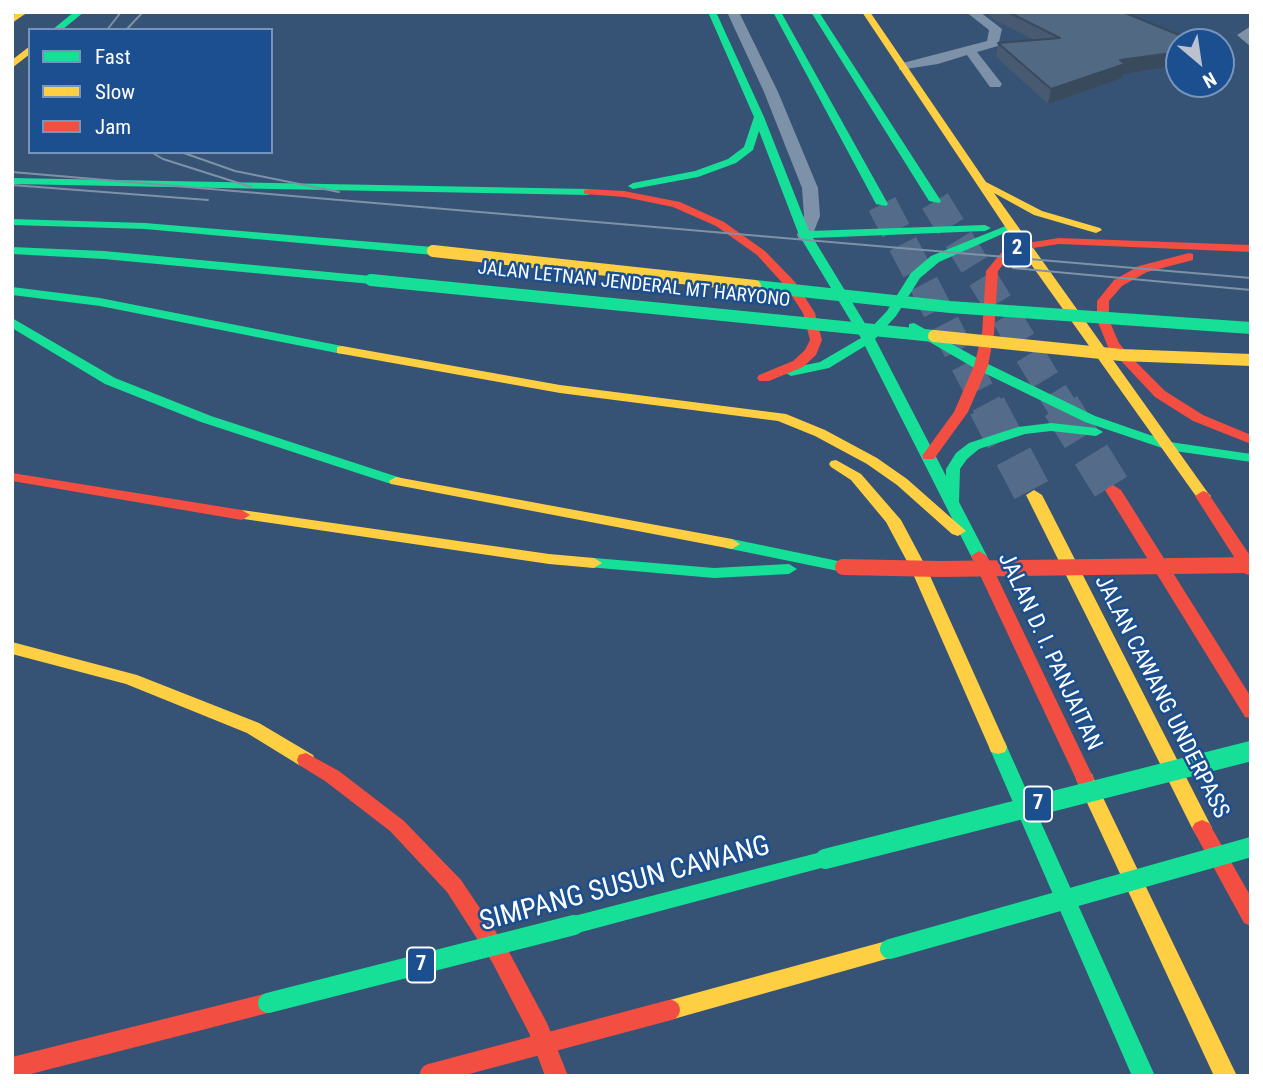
<!DOCTYPE html>
<style>
body{margin:0}
#map{position:relative;width:1263px;height:1088px;overflow:hidden;background:#365274;font-family:"Roboto Condensed",sans-serif}
canvas{display:block}
.frame{position:absolute;inset:0;border:14px solid #fff;pointer-events:none}
.legend{position:absolute;left:28px;top:28px;width:245px;height:126px;box-sizing:border-box;background:#1b4f8f;border:2px solid #7695bc;margin:0;padding:9px 12px;list-style:none;font-size:21px;color:#fff}
.legend li{display:flex;align-items:center;gap:14px;height:35px}
.legend b{width:35px;border:2px solid #7695bc}
.north{position:absolute;left:1165px;top:28px;width:70px;height:70px;box-sizing:border-box;background:#1b4f8f;border:2px solid #7695bc;border-radius:50%;rotate:151deg;font-size:19px;font-weight:700;line-height:28px;text-align:center;color:#fff}
.north::after{content:'';display:block;margin:auto;width:24px;height:32px;background:#b9c2ce;clip-path:polygon(50% 0,100% 100%,50% 72%,0 100%)}
</style>
<div id="map">
<canvas width="1263" height="1088"></canvas>
<div class="frame"></div>
<ul class="legend">
<li><b style="height:9px;background:#16e098"></b>Fast</li>
<li><b style="height:9px;background:#ffcf43"></b>Slow</li>
<li><b style="height:9px;background:#f24e42"></b>Jam</li>
</ul>
<div class="north">N</div>
</div>
<script>
const ctx = document.querySelector('canvas').getContext('2d');
ctx.lineJoin = 'round';
function poly(rows) {
  const path = new Path2D();
  for (const r of rows) {
    path.moveTo(r[0], r[1]);
    for (let i = 2; i < r.length; i += 2) path.lineTo(r[i], r[i + 1]);
  }
  return path;
}
function strokePath(path, color, width, dash) {
  ctx.strokeStyle = color;
  ctx.lineWidth = width;
  ctx.lineCap = dash ? 'butt' : 'round';
  ctx.setLineDash(dash || []);
  ctx.stroke(path);
}
function fillPath(path, color) {
  ctx.fillStyle = color;
  ctx.fill(path, 'evenodd');
}
function drawText(font, color, halo, rows, align = 'center') {
  ctx.font = font + ' "Roboto Condensed",sans-serif';
  ctx.lineWidth = 5;
  ctx.setLineDash([]);
  ctx.textBaseline = 'middle';
  ctx.strokeStyle = halo;
  ctx.fillStyle = color;
  for (const [text, x, y, turn = 0] of rows) {
    ctx.save();
    ctx.translate(x, y);
    ctx.rotate((+turn || 0) * Math.PI / 180);
    ctx.textAlign = isNaN(turn) ? turn : align;
    if (halo) ctx.strokeText(text, 0, 0);
    ctx.fillText(text, 0, 0);
    ctx.restore();
  }
}
const highwayTunnelFar1 = poly([
 [935,201,1062,407],
 [882,204,988,407]
]);
const highwayTunnel = poly([
 [987,406,1034,495],
 [1061,406,1113,490]
]);
const lane = poly([
 [727,12,739,12,778,92,818,188,820,216,811,239,799,239,797,235,804,216,802,188,764,92,727,12],
 [966,12,980,12,1002,29,998,46,977,52,1002,84,1000,87,990,87,967,55,938,64,899,70,899,64,987,41,989,30,966,12],
 [1251,26,1251,47,1237,35,1251,26]
]);
const fast = poly([
 [74,12,84,12,62,30,52,30,74,12],
 [708,12,716,12,764,117,809,231,985,225,991,228,985,231,813,238,869,330,887,311,911,273,931,256,1008,225,1018,227,939,262,920,278,896,316,875,339,946,476,946,469,956,453,969,443,1018,427,1051,423,1096,428,1103,432,1096,436,1051,431,1025,434,979,449,967,459,960,469,959,502,987,556,985,560,973,560,971,556,865,346,829,368,791,376,784,372,786,369,820,362,861,338,799,235,759,131,753,150,736,163,698,177,633,189,628,186,633,183,695,171,728,159,744,147,754,117,708,12],
 [773,12,781,12,888,204,886,206,876,204,773,12],
 [811,12,819,12,941,201,939,203,929,201,811,12],
 [12,178,588,189,593,192,588,195,12,184,12,178],
 [12,219,145,223,433,247,439,251,433,255,145,229,12,225,12,219],
 [12,247,104,251,371,276,377,280,371,284,104,259,12,254,12,247],
 [12,287,100,298,342,346,349,350,342,354,100,306,12,295,12,287],
 [12,318,115,378,211,416,401,478,403,481,401,484,391,484,201,422,105,384,12,328,12,318],
 [914,323,986,363,1095,416,1170,442,1251,454,1251,462,1168,450,1085,422,976,369,909,330,909,324,914,323],
 [732,539,843,562,851,567,843,572,726,548,724,544,726,540,732,539],
 [594,558,714,568,789,564,797,569,789,574,714,578,588,567,586,563,588,559,594,558],
 [998,740,1005,742,1007,747,1155,1076,1132,1076,989,747,991,742,998,740],
 [825,851,832,853,835,859,832,865,825,867,574,934,567,931,564,925,567,919,574,916,825,851]
]);
const slow = poly([
 [18,12,28,12,12,23,12,16,18,12],
 [862,12,870,12,986,182,1042,211,1100,228,1102,230,1096,233,1034,215,994,193,1208,493,1211,496,1208,499,1198,499,1018,246,862,12],
 [30,46,30,54,12,68,12,60,30,46],
 [342,346,560,385,786,414,825,430,877,458,907,479,966,531,958,536,952,534,897,485,867,464,815,436,778,421,560,393,337,353,337,347,342,346],
 [836,460,861,474,901,520,926,567,1007,747,1005,752,998,754,991,752,989,747,910,567,886,522,851,480,831,467,829,464,831,461,836,460],
 [396,477,732,539,740,544,732,549,391,484,389,481,396,477],
 [1034,490,1042,495,1212,828,1209,833,1202,836,1195,833,1192,828,1026,495,1034,490],
 [242,510,549,554,594,558,602,563,594,568,549,564,237,518,234,515,237,512,242,510],
 [12,642,137,675,259,723,313,755,315,760,313,765,306,767,299,765,247,733,126,684,12,654,12,642],
 [1085,772,1092,774,1094,779,1237,1076,1214,1076,1076,779,1078,774,1085,772],
 [890,940,898,943,901,949,898,955,890,958,670,1020,662,1017,659,1010,662,1003,670,1000,890,940]
]);
const jam = poly([
 [588,189,624,191,680,202,724,222,765,251,795,282,815,313,822,340,816,355,803,367,769,381,759,381,757,378,759,375,793,361,805,350,810,340,803,313,786,287,757,255,716,226,673,207,624,197,584,194,584,190,588,189],
 [1059,238,1251,245,1251,252,1059,244,1027,249,1009,257,998,271,994,334,988,366,968,412,934,459,924,459,922,456,954,412,974,366,982,334,986,271,1001,253,1020,244,1059,238],
 [1189,253,1193,254,1193,260,1147,272,1122,286,1109,301,1109,320,1119,343,1128,354,1165,391,1203,415,1251,435,1251,444,1193,421,1155,397,1108,347,1097,320,1097,301,1114,280,1139,266,1189,253],
 [12,473,242,510,250,515,242,520,12,481,12,473],
 [1113,485,1121,490,1251,697,1251,718,1245,717,1105,490,1113,485],
 [1203,491,1208,493,1251,557,1251,575,1245,574,1195,496,1203,491],
 [979,551,987,556,1094,779,1092,784,1085,786,1078,784,1076,779,971,556,979,551],
 [306,753,339,771,404,821,461,880,508,950,547,1023,568,1076,545,1076,529,1033,492,962,447,892,390,831,325,781,299,765,297,760,299,755,306,753],
 [1202,820,1209,823,1251,897,1251,926,1244,923,1192,828,1195,823,1202,820],
 [268,993,276,996,279,1003,276,1010,268,1013,23,1076,12,1076,12,1057,268,993]
]);
const tram = poly([
 [107,30,121,12],
 [126,30,143,12],
 [151,152,163,159,251,187],
 [181,152,235,171,339,192],
 [12,172,1251,278],
 [12,185,208,200],
 [1013,268,1251,290]
]);
const fastBridgeFar1 = poly([
 [371,280,934,336],
 [755,286,950,307,1251,328]
]);
const fastBridge = poly([
 [825,859,1251,751],
 [890,949,1251,847],
 [268,1003,574,925]
]);
const slowBridge = poly([
 [433,251,755,286],
 [934,336,1121,355,1251,360]
]);
const jamBridgeFar1 = poly([
 [843,567,941,569,1251,565]
]);
const jamBridge = poly([
 [430,1074,670,1010]
]);
const wall = poly([
 [985,12,1123,12,1122,78,1048,104,996,57,998,43,1034,40,995,20]
]);
const shadedWall = poly([
 [1179,52,1179,65,1122,74,1122,78,1048,104,1051,89,1120,60]
]);
const building = poly([
 [1008,12,1123,12,1196,42,1179,42,1179,52,1120,60,1125,64,1051,89,998,43,1060,38,1008,12]
]);
const farStreetnames = [
 ["JALAN LETNAN JENDERAL MT HARYONO",634,285,6]
];
const shields = [
 [1017,249,28],
 [1038,804,28],
 [421,965,28]
];
const shieldNames = [
 ["2",1017,249],
 ["7",1038,804],
 ["7",421,965]
];
const streetNames = [
 ["JALAN D. I. PANJAITAN",1049,652,65],
 ["JALAN CAWANG UNDERPASS",1161,697,63]
];
const nearStreetnames = [
 ["SIMPANG SUSUN CAWANG",625,885,-15]
];
strokePath(highwayTunnelFar1, '#546c89', 30, [30, 15]);
strokePath(highwayTunnel, '#546c89', 38, [38, 19]);
fillPath(lane, '#7d92a8');
fillPath(fast, '#16e098');
fillPath(slow, '#ffcf43');
fillPath(jam, '#f24e42');
strokePath(tram, '#7e92a7', 2);
strokePath(fastBridgeFar1, '#16e098', 12);
strokePath(fastBridge, '#16e098', 20);
strokePath(slowBridge, '#ffcf43', 12);
strokePath(jamBridgeFar1, '#f24e42', 16);
strokePath(jamBridge, '#f24e42', 20);
fillPath(wall, '#475a72');
fillPath(shadedWall, '#394a5c');
fillPath(building, '#526984');
strokePath(building, '#394a5c', 2);
drawText('19px', '#fff', '#1b4f8f', farStreetnames);
for (const [x, y, w] of shields) {
  const box = new Path2D();
  box.roundRect(x - w / 2, y - 17.5, w, 35, 5);
  ctx.fillStyle = '#1b4f8f';
  ctx.fill(box);
  strokePath(box, '#fff', 2);
}
drawText('bold 21px', '#fff', null, shieldNames);
drawText('23px', '#fff', '#1b4f8f', streetNames);
drawText('28px', '#fff', '#1b4f8f', nearStreetnames);
</script>
